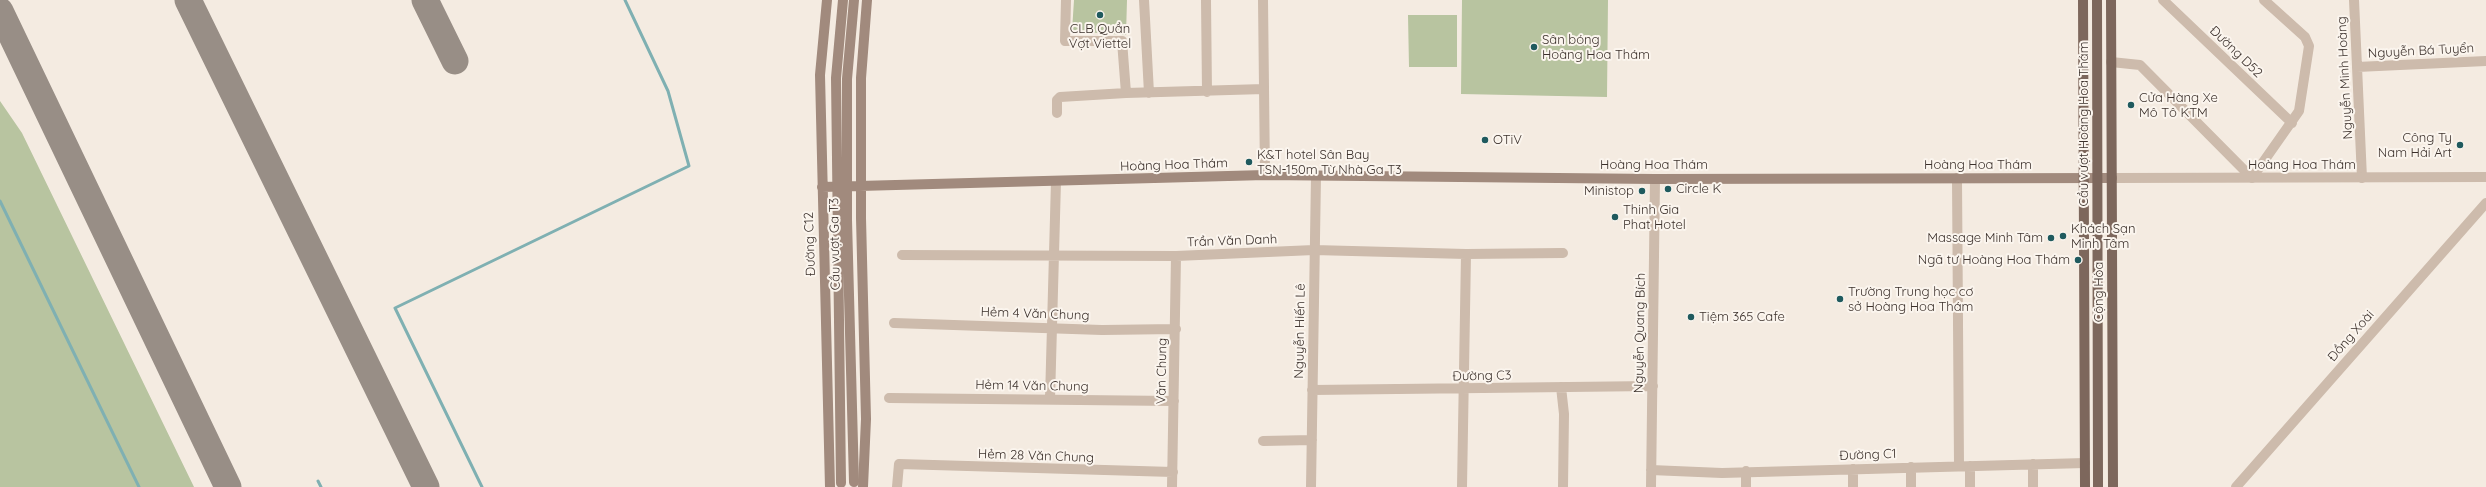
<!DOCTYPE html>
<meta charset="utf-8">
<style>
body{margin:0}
canvas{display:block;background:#f4ebe1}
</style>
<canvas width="2486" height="487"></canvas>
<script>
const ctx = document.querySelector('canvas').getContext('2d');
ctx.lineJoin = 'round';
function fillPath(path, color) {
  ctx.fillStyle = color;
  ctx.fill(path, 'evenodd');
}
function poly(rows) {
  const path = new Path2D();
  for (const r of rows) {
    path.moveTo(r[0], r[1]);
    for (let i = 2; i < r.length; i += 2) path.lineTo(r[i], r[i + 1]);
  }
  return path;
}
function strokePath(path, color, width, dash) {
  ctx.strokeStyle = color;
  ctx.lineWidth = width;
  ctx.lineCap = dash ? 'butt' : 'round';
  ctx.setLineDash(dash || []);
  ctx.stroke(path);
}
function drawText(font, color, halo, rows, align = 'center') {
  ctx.font = font + ' Quicksand,sans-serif';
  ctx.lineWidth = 4;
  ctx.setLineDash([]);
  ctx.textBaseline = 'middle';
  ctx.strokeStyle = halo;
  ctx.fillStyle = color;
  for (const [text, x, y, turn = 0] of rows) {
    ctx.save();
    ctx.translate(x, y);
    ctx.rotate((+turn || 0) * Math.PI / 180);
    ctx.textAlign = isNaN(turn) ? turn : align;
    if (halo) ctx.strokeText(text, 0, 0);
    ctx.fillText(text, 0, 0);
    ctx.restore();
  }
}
const green = poly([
 [1074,0,1127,0,1126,35,1072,31],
 [1462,0,1608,0,1607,97,1461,94],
 [1408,15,1457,15,1457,67,1409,67],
 [0,101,22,133,194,487,0,487]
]);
const stream = poly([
 [0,201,139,487],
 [318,481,321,487],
 [482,487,395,308,689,166,668,91,625,0]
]);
const taxiway = poly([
 [188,0,426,487],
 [425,0,455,61],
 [0,11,228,487]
]);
const minor = poly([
 [1066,0,1065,41,1122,41,1126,93,1264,89],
 [1144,0,1149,93],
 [1206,0,1207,92],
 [1263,0,1265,175],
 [2163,0,2292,123],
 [2354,0,2362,178],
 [2111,62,2140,65,2252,178,2299,111,2309,46,2305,37,2264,0],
 [2357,67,2486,61],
 [1057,113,1057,100,1060,97,1126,93],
 [1957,178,1959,466],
 [902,255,1176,256,1314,250,1466,254,1563,253],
 [894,323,1102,330,1176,329],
 [1561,387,1564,414,1563,487],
 [1312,390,1653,386],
 [889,398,1174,401],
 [1050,399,1056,181],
 [1263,441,1312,440],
 [1651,470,1722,473,2085,463],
 [1746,471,1746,487],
 [897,487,899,464,1173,472],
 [1172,487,1176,256],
 [1311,487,1316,176],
 [1462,487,1466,254],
 [1651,487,1655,179],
 [1853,487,1853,469],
 [1911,487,1911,467],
 [1970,487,1970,466],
 [2033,487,2033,464],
 [2236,487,2486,203]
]);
const tertiary = poly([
 [2112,178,2486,177]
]);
const secondary = poly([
 [827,0,820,75,830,487],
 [822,187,1265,175,1655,179,2112,178],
 [863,487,866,419,861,218,861,78,867,0]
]);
const primary = poly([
 [2083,0,2085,487],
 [2111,0,2113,487]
]);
const secondaryBridge = poly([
 [854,0,847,79,847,220,854,482],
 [841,483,836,78,843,0]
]);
const primaryBridge = poly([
 [2097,0,2098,487]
]);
const markers = [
 [1100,15,4,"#1f5a5e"],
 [1534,47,4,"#1f5a5e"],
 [2131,105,4,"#1f5a5e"],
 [1485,140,4,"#1f5a5e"],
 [2460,145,4,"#1f5a5e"],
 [1249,162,4,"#1f5a5e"],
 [1668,189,4,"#1f5a5e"],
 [1642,191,4,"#1f5a5e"],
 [1615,217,4,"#1f5a5e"],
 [2063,236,4,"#1f5a5e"],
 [2051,238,4,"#1f5a5e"],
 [2078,260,4,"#1f5a5e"],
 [1840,299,4,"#1f5a5e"],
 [1691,317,4,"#1f5a5e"]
];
const poiNames = [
 ["CLB Quần",1100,29,"center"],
 ["Vợt Viettel",1100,44,"center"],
 ["Sân bóng",1542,40],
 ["Hoàng Hoa Thám",1542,55],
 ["Cửa Hàng Xe",2139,98],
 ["Mô Tô KTM",2139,113],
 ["Công Ty",2452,138,"right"],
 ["Nam Hải Art",2452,153,"right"],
 ["OTiV",1493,140],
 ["K&T hotel Sân Bay",1257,155],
 ["TSN-150m Từ Nhà Ga T3",1257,170],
 ["Circle K",1676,189],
 ["Ministop",1634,191,"right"],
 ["Thinh Gia",1623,210],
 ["Phat Hotel",1623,225],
 ["Khách Sạn",2071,229],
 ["Minh Tâm",2071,244],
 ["Massage Minh Tâm",2043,238,"right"],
 ["Ngã tư Hoàng Hoa Thám",2070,260,"right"],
 ["Trường Trung học cơ",1848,292],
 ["sở Hoàng Hoa Thám",1848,307],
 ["Tiệm 365 Cafe",1699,317]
];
const streetNames = [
 ["Nguyễn Bá Tuyển",2421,51,-3],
 ["Đường D52",2236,52,44],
 ["Nguyễn Minh Hoàng",2345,78,-93],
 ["Cầu vượt Hoàng Hoa Thám",2084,124,-90],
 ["Hoàng Hoa Thám",1174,165,-2],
 ["Hoàng Hoa Thám",1654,165],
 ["Hoàng Hoa Thám",1978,165],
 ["Hoàng Hoa Thám",2302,165],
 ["Trần Văn Danh",1232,241,-2],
 ["Đường C12",810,244,-92],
 ["Cầu vượt Ga T3",835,244,-91],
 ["Cộng Hòa",2099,292,-90],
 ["Hẻm 4 Văn Chung",1035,314,2],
 ["Nguyễn Hiến Lê",1300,331,-89],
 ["Nguyễn Quang Bích",1640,333,-89],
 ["Đồng Xoài",2351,336,-49],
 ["Văn Chung",1162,371,-89],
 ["Đường C3",1482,376,-1],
 ["Hẻm 14 Văn Chung",1032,386,1],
 ["Đường C1",1868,455,-2],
 ["Hẻm 28 Văn Chung",1036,456,2]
];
fillPath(green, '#b8c4a0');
strokePath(stream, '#7fb0b2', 3);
strokePath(taxiway, '#988e86', 27);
strokePath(minor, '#cdbbac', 10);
strokePath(tertiary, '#cdbbac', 10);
strokePath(secondary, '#a18a7d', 10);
strokePath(primary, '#7d675c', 10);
strokePath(secondaryBridge, '#a18a7d', 10);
strokePath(primaryBridge, '#7d675c', 10);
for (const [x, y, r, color] of markers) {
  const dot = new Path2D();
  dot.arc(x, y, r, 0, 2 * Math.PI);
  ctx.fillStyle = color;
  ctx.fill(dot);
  strokePath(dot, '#fbf5ee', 1.5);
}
drawText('13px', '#3b302b', '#fbf5ee', poiNames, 'left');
drawText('13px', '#3b302b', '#fbf5ee', streetNames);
</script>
